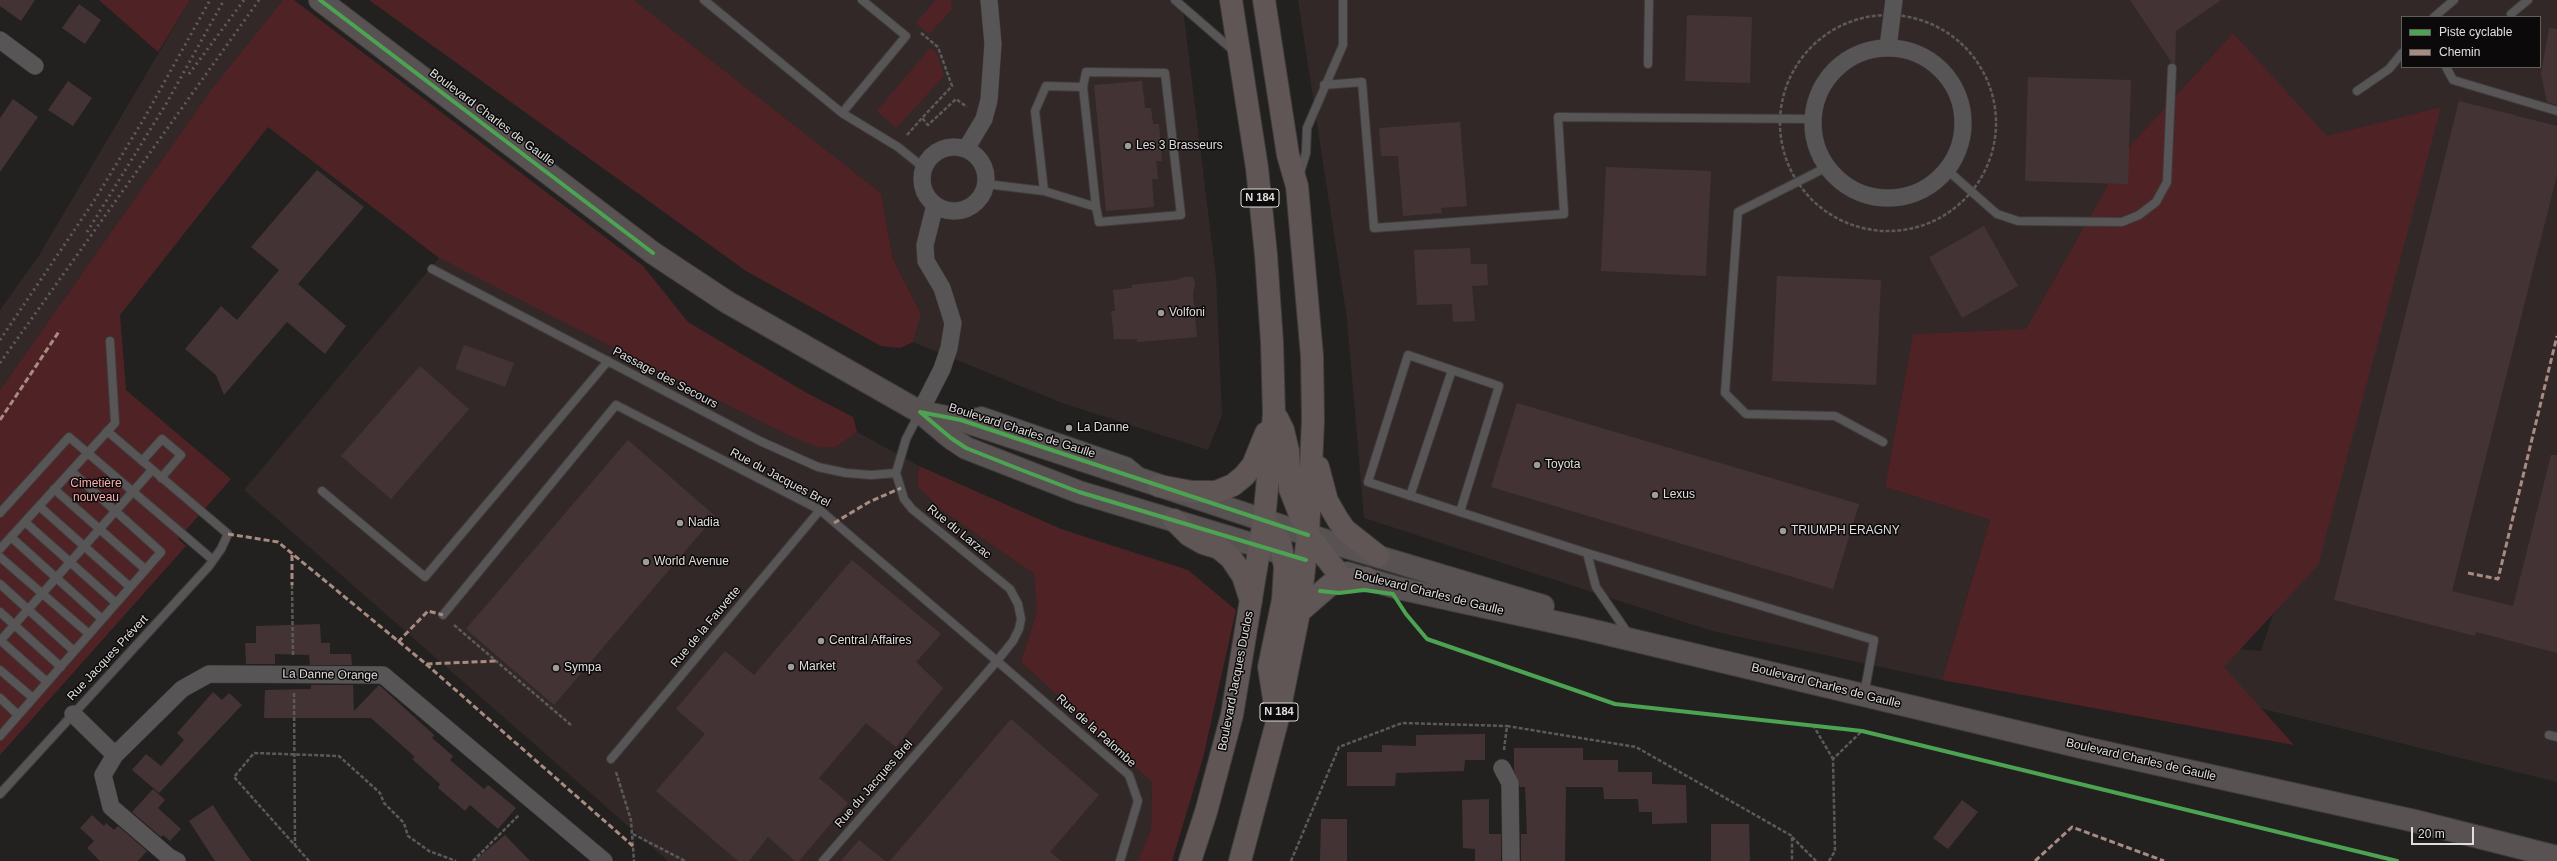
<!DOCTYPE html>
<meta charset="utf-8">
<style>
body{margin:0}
#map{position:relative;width:2557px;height:861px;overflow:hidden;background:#232020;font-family:Helvetica,sans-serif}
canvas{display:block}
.legend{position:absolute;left:2401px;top:16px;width:140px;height:52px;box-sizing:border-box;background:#0b0909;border:1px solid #615e5e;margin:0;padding:5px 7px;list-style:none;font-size:12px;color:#e1dddd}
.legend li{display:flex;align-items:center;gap:8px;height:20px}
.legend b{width:20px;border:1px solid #615e5e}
.scale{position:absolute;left:2411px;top:827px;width:63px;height:18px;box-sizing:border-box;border:2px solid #e1dddd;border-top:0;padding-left:5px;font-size:12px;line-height:14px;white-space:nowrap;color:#e1dddd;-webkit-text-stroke:3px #0b0909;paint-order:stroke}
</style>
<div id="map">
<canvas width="2557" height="861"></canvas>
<ul class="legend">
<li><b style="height:5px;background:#4ca352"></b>Piste cyclable</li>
<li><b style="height:5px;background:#a88b81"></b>Chemin</li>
</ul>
<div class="scale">20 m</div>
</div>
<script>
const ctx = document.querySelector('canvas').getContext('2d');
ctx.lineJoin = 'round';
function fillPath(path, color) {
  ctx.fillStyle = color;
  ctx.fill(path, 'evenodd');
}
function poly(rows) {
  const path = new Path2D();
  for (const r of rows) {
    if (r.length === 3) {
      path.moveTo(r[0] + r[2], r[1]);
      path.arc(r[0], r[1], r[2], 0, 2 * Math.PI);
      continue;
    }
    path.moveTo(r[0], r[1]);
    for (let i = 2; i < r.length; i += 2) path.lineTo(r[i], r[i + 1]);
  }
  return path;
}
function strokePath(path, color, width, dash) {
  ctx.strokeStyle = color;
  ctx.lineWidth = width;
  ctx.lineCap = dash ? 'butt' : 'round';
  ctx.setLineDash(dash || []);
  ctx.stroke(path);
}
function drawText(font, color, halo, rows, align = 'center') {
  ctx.font = font + ' Helvetica,sans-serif';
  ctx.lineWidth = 3;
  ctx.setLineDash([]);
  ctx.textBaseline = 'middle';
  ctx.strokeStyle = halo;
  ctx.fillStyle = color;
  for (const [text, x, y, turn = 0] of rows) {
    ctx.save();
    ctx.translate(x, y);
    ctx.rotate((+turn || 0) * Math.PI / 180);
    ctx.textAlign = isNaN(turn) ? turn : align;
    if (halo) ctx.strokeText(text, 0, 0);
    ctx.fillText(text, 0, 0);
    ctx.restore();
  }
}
const built = poly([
 [190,0,283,0,214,86,0,390,0,310,38,257],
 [634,0,1182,0,1216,277,1222,415,1208,450,1062,403,913,342,921,314,893,259,881,193],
 [1298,0,2557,0,2557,782,2211,696,2216,647,2261,651,2441,107,2327,137,2233,33,2130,146,2026,329,1913,334,1885,487,1990,520,1942,680,1712,631,1364,518,1347,319],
 [2402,17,2540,17,2540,67,2402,67],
 [439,258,794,438,836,447,857,432,919,466,917,486,940,509,1034,574,1037,611,1021,662,1152,782,1151,829,1138,861,668,861,244,490]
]);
const green = poly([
 [99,0,190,0,158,52],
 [283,0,294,0,643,266,688,322,805,392,853,417,857,432,836,447,819,447,794,438,630,356,439,258,268,127,120,315,126,390,231,479,178,539,186,546,0,755,0,390,214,86],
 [369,0,634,0,881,193,893,259,921,314,913,342,900,348,881,346,746,271],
 [936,0,951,0,952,9,929,34,916,23],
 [2233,33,2327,136,2441,107,2318,565,2224,667,2294,745,1942,680,1990,520,1885,487,1913,334,2026,329,2130,146],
 [930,48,936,51,944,76,896,128,877,111],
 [919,466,1061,529,1188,570,1236,610,1203,758,1172,861,1138,861,1151,829,1152,782,1021,662,1037,611,1034,574,940,509,917,486]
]);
const building = poly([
 [0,0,35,0,21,21,0,6],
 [2130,0,2221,0,2176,31,2175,64,2172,63],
 [79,4,101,20,85,44,62,28],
 [1687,15,1752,17,1750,83,1685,81],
 [2549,28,2557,29,2557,105,2547,102,2541,74],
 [2028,77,2131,80,2128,184,2025,181],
 [68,81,92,98,73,126,48,110],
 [1142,81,1145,108,1151,108,1153,124,1159,124,1162,161,1156,161,1158,179,1152,179,1154,207,1106,211,1094,85],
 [13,99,38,117,0,172,0,118],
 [2459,101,2557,126,2557,175,2452,591,2513,606,2551,455,2557,455,2557,653,2476,632,2475,636,2334,600],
 [1460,122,1467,206,1441,208,1442,213,1403,216,1398,156,1381,156,1379,128],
 [1606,167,1711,171,1706,276,1601,271],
 [317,170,364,207,298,284,346,326,325,354,287,322,224,395,216,375,185,349,221,306,237,320,279,270,251,247],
 [1984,226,2018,286,1962,318,1929,257],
 [1470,248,1471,264,1487,264,1488,285,1472,286,1475,321,1453,322,1452,304,1417,305,1414,250],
 [1777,276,1881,280,1876,385,1772,381],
 [1184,277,1193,277,1195,284,1193,294,1197,337,1137,342,1137,339,1114,339,1111,311,1115,311,1113,290,1132,288,1132,285,1176,280],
 [464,345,514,363,505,387,455,369],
 [420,366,469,409,391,499,341,456],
 [1517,403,1859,504,1833,589,1491,487],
 [628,440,715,516,554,705,466,629],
 [852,560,941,634,916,662,943,688,896,747,866,723,819,778,848,803,799,861,795,861,768,837,749,861,738,861,656,791,705,734,676,709,725,651,754,675],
 [320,624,321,643,330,643,330,654,351,654,352,665,310,665,309,655,275,654,275,664,246,664,245,643,256,643,256,626],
 [311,685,353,685,354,711,379,685,434,735,432,738,453,756,450,760,484,789,488,785,516,808,498,829,470,805,465,811,438,788,440,784,412,759,415,757,371,718,264,718,265,690,311,689],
 [213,692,222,700,229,693,242,705,159,793,132,770,146,754,161,766,184,740,177,733],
 [1011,719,1099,795,1050,852,1061,861,890,861],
 [1485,734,1485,760,1465,760,1464,771,1396,773,1395,786,1347,786,1347,752,1382,752,1382,745,1416,746,1416,735],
 [1514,748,1583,748,1583,760,1618,760,1618,772,1652,772,1652,784,1686,785,1687,823,1652,824,1652,812,1639,812,1638,799,1604,799,1603,787,1566,787,1565,861,1521,861,1521,834,1527,834,1525,787,1520,787,1514,770],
 [153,789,165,800,158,808,181,829,170,841,163,835,161,837,132,812],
 [1489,799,1489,834,1501,834,1501,861,1475,861,1475,849,1463,848,1462,800],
 [1962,800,1978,812,1948,849,1933,838],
 [213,805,221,818,251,861,215,861,189,821],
 [92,815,104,826,106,823,114,830,118,826,147,851,138,861,100,861,87,848,94,841,80,828],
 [1321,819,1347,819,1347,861,1320,861],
 [1711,824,1749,824,1750,861,1711,861],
 [505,835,530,861,474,861],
 [859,840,885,861,841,861]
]);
const path = poly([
 [1888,123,108],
 [921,33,938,47,952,86,922,118,928,125,956,99,967,107],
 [907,135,922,118],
 [292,585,293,656],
 [454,625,571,725],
 [294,693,295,846],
 [1813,725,1833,759],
 [1504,750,1507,726,1636,747,1792,836,1792,861],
 [616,772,631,820,634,861],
 [633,834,685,861],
 [1792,837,1816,861],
 [309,861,234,777,254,753,339,756,380,793,384,803,404,823,408,836,429,851,456,861],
 [473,861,519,815],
 [1291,861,1339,747,1402,723,1507,726],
 [1829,861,1835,851,1833,759,1862,731]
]);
const lane = poly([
 [704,0,842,113,898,147,924,168],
 [1175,0,1235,52],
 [2511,14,2528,0],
 [2434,17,2454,0],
 [1648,64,1649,0],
 [2446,67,2453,80,2557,111],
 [1324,85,1362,82,1374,228,1564,214,1558,117,1813,119],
 [1083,87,1096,207],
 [2357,91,2389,69,2402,53],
 [842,113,906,36,862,0],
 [1827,167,1738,212,1725,393,1746,414,1835,416,1883,442],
 [1946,169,1997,214,2018,221,2122,222,2139,215,2156,202,2167,182,2172,68],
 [1299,176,1306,153,1307,128,1343,45,1343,0],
 [986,184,1044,191,1035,111,1046,86,1083,87,1086,72,1165,73,1181,215,1099,222,1096,207,1044,191],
 [432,269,760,441,818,467,846,473,871,475,896,473],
 [919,414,906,439,896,473,904,499,912,509,1010,589,1018,604,1021,619,1019,629,1013,641,997,661,1129,775,1138,801,1120,861],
 [963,415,982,411,1129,462,1141,472],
 [142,461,162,439,181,455,161,478],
 [54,489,145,569],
 [322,491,425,577,608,361],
 [1410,496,1452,370],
 [39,506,130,587],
 [1460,512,1499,386,1408,355,1368,482,1460,512,1587,553,1874,640,1864,695],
 [0,513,69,437,213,560],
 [25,522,116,603],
 [11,537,102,619],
 [0,549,115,423,110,341],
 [1587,553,1596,587,1627,632],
 [0,557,89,634],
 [0,584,74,651],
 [0,612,61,667],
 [443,615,616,405,820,510,997,661,823,861],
 [0,640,47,682],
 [0,641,152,470],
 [0,670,33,698],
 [0,698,18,715],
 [2549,735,2557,737],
 [0,736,161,552,71,471],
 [611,759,820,510],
 [0,794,209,566,221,549,228,534,107,431]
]);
const street = poly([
 [0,40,35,66],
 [1888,47,1894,0],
 [1888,123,75],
 [954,179,32],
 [966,149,984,119,989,100,993,44,989,0],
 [920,412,942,369,949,348,953,323,942,288,926,261,925,245,935,205],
 [73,714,115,755,103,775,111,807,169,857,177,861],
 [115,755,182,689,209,674,383,675,604,861],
 [1502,768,1510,783,1511,861]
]);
const secondary = poly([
 [320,0,653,253,727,302,920,412,951,438,966,448,1079,492,1278,552],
 [922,412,961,420,1336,544,1543,606],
 [1347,573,1398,588,1582,628,2085,748,2415,821,2557,857]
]);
const primary = poly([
 [1277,418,1283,430,1288,451,1290,489,1308,535,1335,569],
 [1318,467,1327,501,1338,520,1345,530,1378,556],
 [1159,486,1192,492,1216,492,1233,485,1244,476,1253,465,1266,433],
 [1174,520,1189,535,1203,543,1219,548,1231,558,1243,576,1251,601],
 [1264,520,1280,542,1285,567,1283,600,1269,667,1275,705],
 [1299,612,1330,585,1347,579,1366,578],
 [1190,861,1206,812,1232,715,1264,520,1274,414,1272,342,1266,255,1257,168,1231,0],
 [1240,861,1277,722,1299,612,1308,535,1313,420,1312,356,1297,186,1288,155,1264,0]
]);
const rail = poly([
 [189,74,244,0],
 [87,232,166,104,224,0],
 [0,340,94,201,145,117,210,0],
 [0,363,259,0]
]);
const quiet = poly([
 [0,420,60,330],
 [834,523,869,502,901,488],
 [228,534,278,542,426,664,496,661],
 [292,555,292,585],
 [2468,573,2498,579,2557,336],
 [398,642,428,611,443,615],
 [426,664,633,846],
 [2035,861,2072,827,2164,861]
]);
const cycleway = poly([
 [320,0,653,253],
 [920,412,951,438,966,448,1019,469,1079,492,1306,560],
 [920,412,961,420,1308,535],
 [1320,591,1339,593,1364,590,1393,594,1406,614,1427,639,1615,704,1862,731,2397,861]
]);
const markers = [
 [1128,146,4,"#9e9b9b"],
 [1161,313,4,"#9e9b9b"],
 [1069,428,4,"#9e9b9b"],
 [1537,465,4,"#9e9b9b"],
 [1655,495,4,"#9e9b9b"],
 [680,523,4,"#9e9b9b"],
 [1783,531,4,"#9e9b9b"],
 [646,562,4,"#9e9b9b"],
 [821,641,4,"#9e9b9b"],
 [791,667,4,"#9e9b9b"],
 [556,668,4,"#9e9b9b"]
];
const shields = [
 [1260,198,38],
 [1279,712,38]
];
const shieldNames = [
 ["N 184",1260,198],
 ["N 184",1279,712]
];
const streetNames = [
 ["Boulevard Charles de Gaulle",492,118,37],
 ["Passage des Secours",665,378,28],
 ["Boulevard Charles de Gaulle",1022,431,18],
 ["Rue du Jacques Brel",780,478,28],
 ["Rue du Larzac",959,532,39],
 ["Boulevard Charles de Gaulle",1429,593,14],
 ["Rue de la Fauvette",706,627,-50],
 ["Rue Jacques Prévert",108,658,-47],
 ["La Danne Orange",330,675,1],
 ["Boulevard Jacques Duclos",1236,681,-79],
 ["Boulevard Charles de Gaulle",1826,686,14],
 ["Rue de la Palombe",1096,731,42],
 ["Boulevard Charles de Gaulle",2141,760,13],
 ["Rue du Jacques Brel",874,784,-49]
];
const poiNames = [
 ["Les 3 Brasseurs",1136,146],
 ["Volfoni",1169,313],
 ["La Danne",1077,428],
 ["Toyota",1545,465],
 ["Lexus",1663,495],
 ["Nadia",688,523],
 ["TRIUMPH ERAGNY",1791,531],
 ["World Avenue",654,562],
 ["Central Affaires",829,641],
 ["Market",799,667],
 ["Sympa",564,668]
];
const parkNames = [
 ["Cimetière",96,484],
 ["nouveau",96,498]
];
fillPath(built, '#332828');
fillPath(green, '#4f2325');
fillPath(building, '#443335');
strokePath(lane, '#3f3c3c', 10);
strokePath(street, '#3f3c3c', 18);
strokePath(secondary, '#3f3c3c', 24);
strokePath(primary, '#3f3c3c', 24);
strokePath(path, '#5b5a5a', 2.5, [4, 2]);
strokePath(lane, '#575555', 8);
strokePath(street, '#575555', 17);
strokePath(secondary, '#595252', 22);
strokePath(primary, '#615656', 22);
strokePath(rail, '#5f5c5c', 3, [2, 4]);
strokePath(quiet, '#a88b81', 3, [6, 3]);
strokePath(cycleway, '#4ca352', 4);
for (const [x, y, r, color] of markers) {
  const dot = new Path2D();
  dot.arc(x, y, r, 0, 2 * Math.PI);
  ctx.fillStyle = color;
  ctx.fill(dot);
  strokePath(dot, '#0b0909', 1.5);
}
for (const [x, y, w] of shields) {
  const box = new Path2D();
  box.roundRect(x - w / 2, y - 9, w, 18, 3);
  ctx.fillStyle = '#0b0909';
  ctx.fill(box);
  strokePath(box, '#e1dddd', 1);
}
drawText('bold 11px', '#e1dddd', null, shieldNames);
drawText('12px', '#e1dddd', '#0b0909', streetNames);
drawText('12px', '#e1dddd', '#0b0909', poiNames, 'left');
drawText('12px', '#f9adad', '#0b0909', parkNames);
</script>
